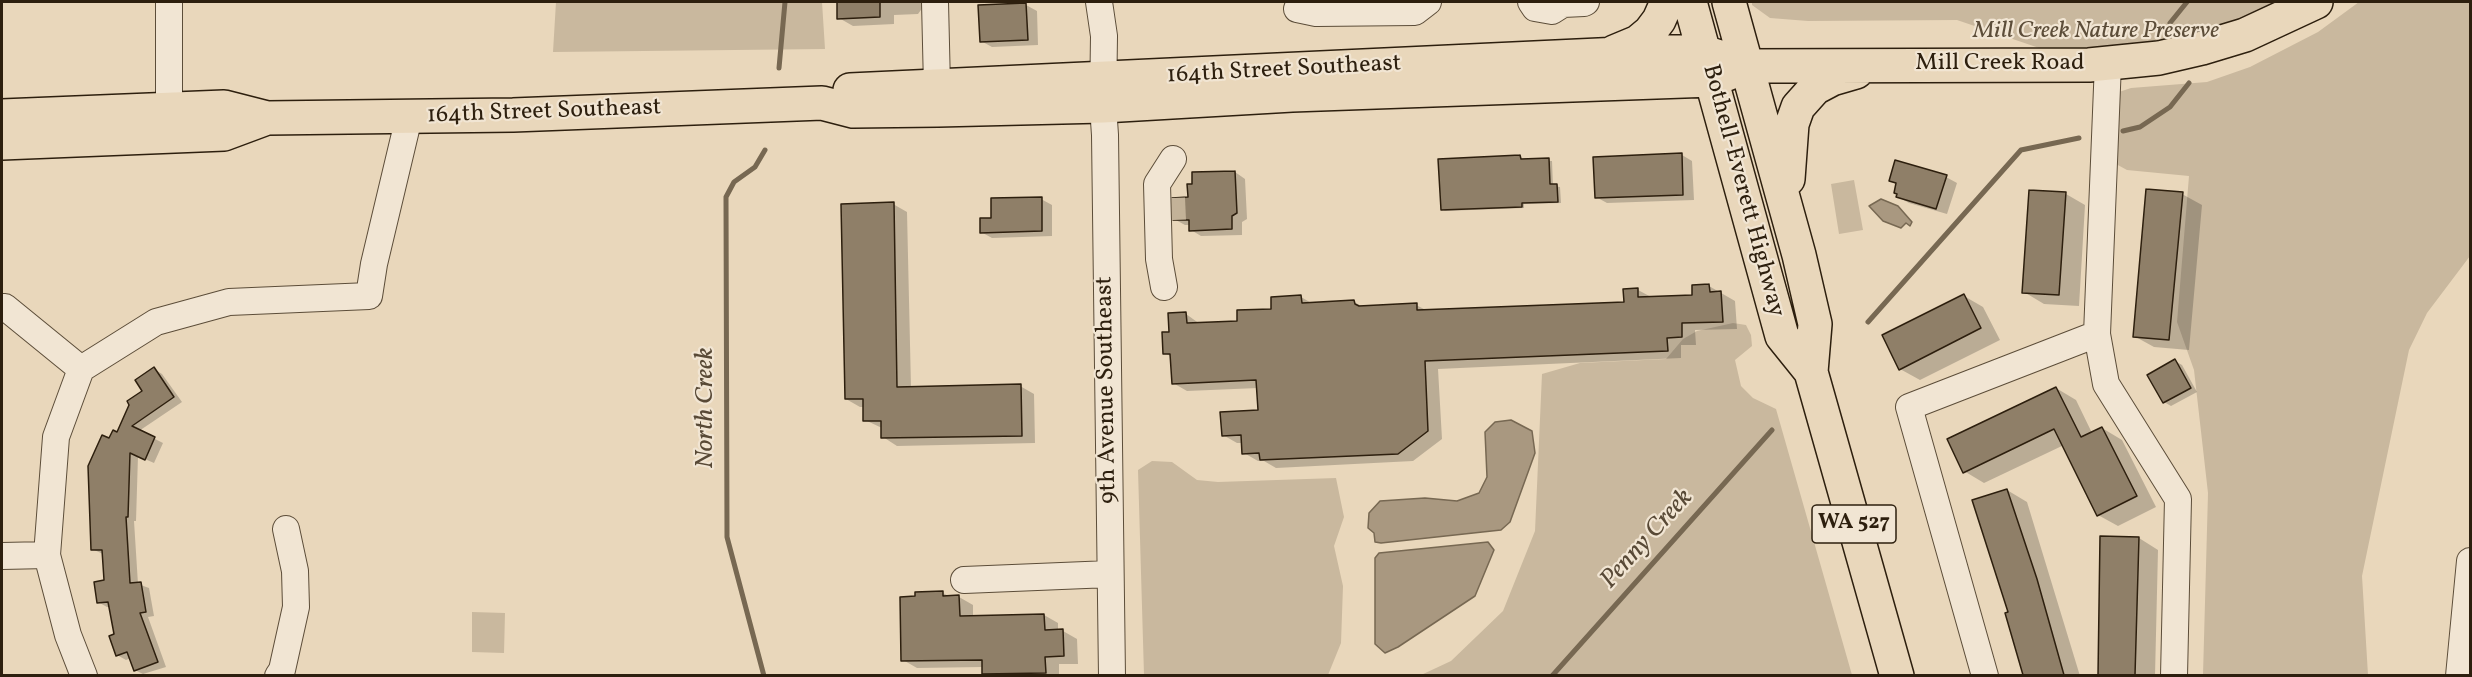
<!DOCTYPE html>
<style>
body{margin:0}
#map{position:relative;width:2472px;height:677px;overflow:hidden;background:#e9d7bb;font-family:Vollkorn,serif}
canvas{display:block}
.frame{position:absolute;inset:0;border:3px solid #2d1f0e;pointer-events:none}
</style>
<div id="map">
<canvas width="2472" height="677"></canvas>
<div class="frame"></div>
</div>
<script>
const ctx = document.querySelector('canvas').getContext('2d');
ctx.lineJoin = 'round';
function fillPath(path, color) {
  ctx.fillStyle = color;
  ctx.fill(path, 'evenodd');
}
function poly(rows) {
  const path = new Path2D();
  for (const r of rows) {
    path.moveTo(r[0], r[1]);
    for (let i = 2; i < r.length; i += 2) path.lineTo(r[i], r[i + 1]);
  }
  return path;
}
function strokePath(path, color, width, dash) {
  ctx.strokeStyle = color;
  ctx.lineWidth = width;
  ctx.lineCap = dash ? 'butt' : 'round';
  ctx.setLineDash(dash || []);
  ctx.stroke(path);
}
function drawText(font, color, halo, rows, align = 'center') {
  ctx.font = font + ' Vollkorn,serif';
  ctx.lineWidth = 4.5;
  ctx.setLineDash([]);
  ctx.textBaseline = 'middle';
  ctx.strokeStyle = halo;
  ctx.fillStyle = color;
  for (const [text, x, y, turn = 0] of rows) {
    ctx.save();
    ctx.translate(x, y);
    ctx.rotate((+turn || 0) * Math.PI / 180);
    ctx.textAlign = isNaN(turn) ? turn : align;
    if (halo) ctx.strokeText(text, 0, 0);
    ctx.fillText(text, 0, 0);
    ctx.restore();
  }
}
const green = poly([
 [556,2,822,2,825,49,553,52],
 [1752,2,2316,2,2089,65,1957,20,1808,21,1770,18,1752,5],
 [2359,2,2470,2,2470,256,2427,313,2409,350,2362,576,2368,675,2203,675,2208,493,2194,370,2177,322,2189,176,2127,170,2116,164,2116,93,2131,88,2207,82,2250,67,2318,32],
 [1854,180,1863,230,1839,234,1831,184],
 [1733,323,1746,325,1751,335,1752,346,1735,360,1741,386,1753,398,1776,409,1852,675,1421,675,1451,661,1503,611,1535,531,1542,374,1580,363,1666,359,1683,339,1697,331],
 [1152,461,1172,462,1197,480,1218,482,1336,478,1344,517,1334,546,1343,586,1341,643,1328,675,1144,675,1138,470],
 [472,612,505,613,504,653,472,652]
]);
const water = poly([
 [1881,199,1898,206,1912,222,1910,226,1906,223,1901,228,1883,221,1869,206,1881,199],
 [1511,420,1532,431,1535,453,1510,522,1501,530,1381,543,1375,542,1374,533,1368,528,1369,513,1380,501,1425,498,1457,501,1479,493,1487,477,1485,432,1495,422,1511,420],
 [1488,542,1494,550,1475,596,1398,647,1385,653,1375,644,1375,558,1379,553,1488,542]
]);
const shadow = poly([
 [838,2,926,2,926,3,918,14,894,15,894,24,853,26,839,18],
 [1026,5,1037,11,1038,45,992,47,981,41],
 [1682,155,1692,161,1694,200,1607,203,1596,197],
 [1520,157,1523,160,1552,161,1553,186,1560,187,1561,203,1524,204,1524,208,1445,211,1442,209],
 [1235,172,1245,179,1247,219,1242,222,1242,235,1201,236,1191,230,1190,225,1185,225,1174,219,1189,199],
 [1946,177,1957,183,1947,214,1909,203,1898,197,1897,185,1891,181],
 [2066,194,2085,205,2079,306,2044,304,2024,292],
 [2182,194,2202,205,2189,350,2154,347,2134,336],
 [1041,199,1052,205,1052,236,992,238,981,232,992,220],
 [893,204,907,212,911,388,1020,386,1034,394,1035,443,897,446,883,437,882,428,865,420,865,407,860,407,846,399],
 [1709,286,1735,301,1737,329,1695,330,1696,345,1681,345,1681,358,1438,369,1442,439,1413,461,1276,468,1264,461,1258,461,1244,453,1243,443,1237,443,1223,435,1259,412,1258,388,1187,391,1173,383,1172,357,1165,353,1171,333,1186,314,1200,324,1239,322,1273,310,1301,297,1313,304,1354,302,1363,307,1416,305,1428,311,1625,303,1638,290,1653,298,1694,297],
 [1964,296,1983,307,2000,340,1920,380,1900,369],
 [2175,361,2182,365,2197,392,2171,406,2164,402],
 [154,369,162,374,182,402,139,431,163,443,154,463,138,456,136,521,134,521,138,584,149,588,154,616,148,617,166,667,143,674,135,670,131,658,126,660,117,655,111,607,107,607,98,602,105,582,103,554,92,549,110,440,118,434,144,391],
 [2056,388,2076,400,2092,433,2102,428,2122,440,2156,507,2118,526,2098,515,2064,445,1984,483,1964,471],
 [2007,490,2027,502,2080,676,2025,676,2007,614,2010,613],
 [2139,538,2158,550,2155,676,2100,676,2102,617],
 [943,593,950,597,959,597,973,605,973,617,1044,615,1058,623,1058,631,1063,631,1077,639,1078,664,1059,664,1059,676,987,676,984,674,983,667,917,668,903,660]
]);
const stream = poly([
 [2170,23,2187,2],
 [779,68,785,2],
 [2123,131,2140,127,2170,107,2189,83],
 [1868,322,2021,150,2079,138],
 [764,676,727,537,726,197,734,182,755,167,765,150],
 [1552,676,1772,430]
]);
const building = poly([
 [837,2,880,2,880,17,837,19,837,2],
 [1026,3,1028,40,980,42,978,5,1026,3],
 [1682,153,1683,195,1595,198,1593,157,1682,153],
 [1520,155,1521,159,1549,158,1550,184,1557,184,1558,202,1522,203,1522,207,1441,210,1438,159,1520,155],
 [1895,160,1947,175,1936,209,1896,197,1897,194,1894,193,1896,183,1889,181,1895,160],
 [1235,171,1237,213,1232,216,1232,229,1189,231,1189,220,1173,220,1172,198,1188,197,1187,184,1192,184,1192,172,1235,171],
 [2146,189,2183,192,2169,340,2133,337,2146,189],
 [2029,190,2066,192,2059,295,2022,293,2029,190],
 [1042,197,1042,231,980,233,980,218,991,218,991,198,1042,197],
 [894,202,897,387,1021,384,1022,436,881,438,881,421,863,421,863,399,845,399,841,204,894,202],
 [1709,284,1710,292,1721,291,1723,322,1682,323,1682,337,1667,338,1668,351,1425,361,1428,431,1398,454,1260,460,1259,453,1242,454,1241,435,1222,436,1220,412,1258,410,1256,380,1172,384,1170,354,1163,354,1162,332,1169,332,1168,313,1186,312,1187,323,1237,321,1237,310,1271,309,1271,297,1301,295,1302,303,1354,300,1355,304,1359,306,1417,303,1417,310,1624,302,1623,289,1638,288,1638,297,1692,295,1692,285,1709,284],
 [1964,294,1981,328,1899,370,1882,335,1964,294],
 [2175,359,2191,388,2163,403,2147,375,2175,359],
 [154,367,174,397,132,426,155,437,145,460,130,453,128,517,126,517,130,583,141,582,146,612,140,613,158,662,134,671,127,652,116,656,109,636,114,634,108,602,97,603,94,582,104,580,102,550,91,550,88,466,102,435,109,438,113,430,117,432,129,405,127,401,142,391,135,380,154,367],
 [2056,387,2081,437,2102,427,2137,496,2097,516,2054,429,1963,473,1947,439,2056,387],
 [2007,489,2037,579,2064,675,2023,675,2005,613,2008,612,1972,500,2007,489],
 [2100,536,2139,537,2135,675,2098,675,2100,536],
 [943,591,943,596,959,595,960,616,1044,614,1045,630,1063,629,1064,656,1045,657,1046,673,982,674,982,660,901,661,900,597,915,596,915,592,943,591]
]);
const minorTunnel = poly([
 [1172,198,1173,220]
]);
const minor = poly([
 [169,2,169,109],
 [935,2,937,86],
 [1099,2,1104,36,1103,106,1105,135,1112,676],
 [1531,2,1535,8,1552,11,1563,4],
 [1560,2,1563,4,1584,3,1586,2],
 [1297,9,1316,13,1415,12,1428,2],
 [2108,63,2097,334,2106,384,2178,499,2174,676],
 [1164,287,1159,259,1157,184,1173,159],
 [5,307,81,369,156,322,229,302,369,296,374,264,409,117],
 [81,369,56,437,47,555,68,635,84,676],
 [2,556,47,555],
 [964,580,1110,574],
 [278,676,282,670,296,607,295,571,286,529],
 [1985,676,1909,407,2097,334],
 [2459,676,2470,561]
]);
const major = poly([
 [1690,2,1782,336,1811,372],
 [1729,2,1799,255,1815,324,1811,372,1897,676],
 [1614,52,1638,42,1650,32,1659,20,1667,2],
 [850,90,1663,52,1704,52,1747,66],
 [2,116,224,107,267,118,513,115,822,103,853,111,938,110,1103,106,1292,95,1712,80,1747,66,2089,65,2159,58,2202,48,2245,35,2316,2],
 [2,143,224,134,267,118],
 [1788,179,1792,124,1798,107,1815,88,1832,79,1856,72]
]);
const shields = [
 [1854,524,84]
];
const shieldNames = [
 ["WA 527",1854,524]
];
const parkNames = [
 ["Mill Creek Nature Preserve",2096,33]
];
const streetNames = [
 ["Mill Creek Road",2000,65],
 ["164th Street Southeast",1284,71,-3],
 ["164th Street Southeast",544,113,-2],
 ["Bothell-Everett Highway",1742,191,75],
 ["9th Avenue Southeast",1108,390,-91]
];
const waterNames = [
 ["North Creek",707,408,-90],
 ["Penny Creek",1648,540,-48]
];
fillPath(green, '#c9b89e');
fillPath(water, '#a99880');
strokePath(water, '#776852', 1.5);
fillPath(shadow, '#0003');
strokePath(stream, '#776852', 5);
fillPath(building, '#8f7f68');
strokePath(building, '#2d1f0e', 1.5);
strokePath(minorTunnel, '#c3b298', 26, [26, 13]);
strokePath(minor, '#5c4d39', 28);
strokePath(major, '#2d1f0e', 36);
strokePath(minor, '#f1e5d3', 26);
strokePath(major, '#e9d7bb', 33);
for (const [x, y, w] of shields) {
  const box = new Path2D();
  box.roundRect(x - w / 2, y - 19, w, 38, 4.5);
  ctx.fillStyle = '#f1e5d3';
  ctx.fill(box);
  strokePath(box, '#2d1f0e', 1.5);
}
drawText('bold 22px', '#2d1f0e', null, shieldNames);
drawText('italic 24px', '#5c4d39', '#f1e5d3', parkNames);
drawText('24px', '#2d1f0e', '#f1e5d3', streetNames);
drawText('italic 26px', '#584936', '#f1e5d3', waterNames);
</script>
